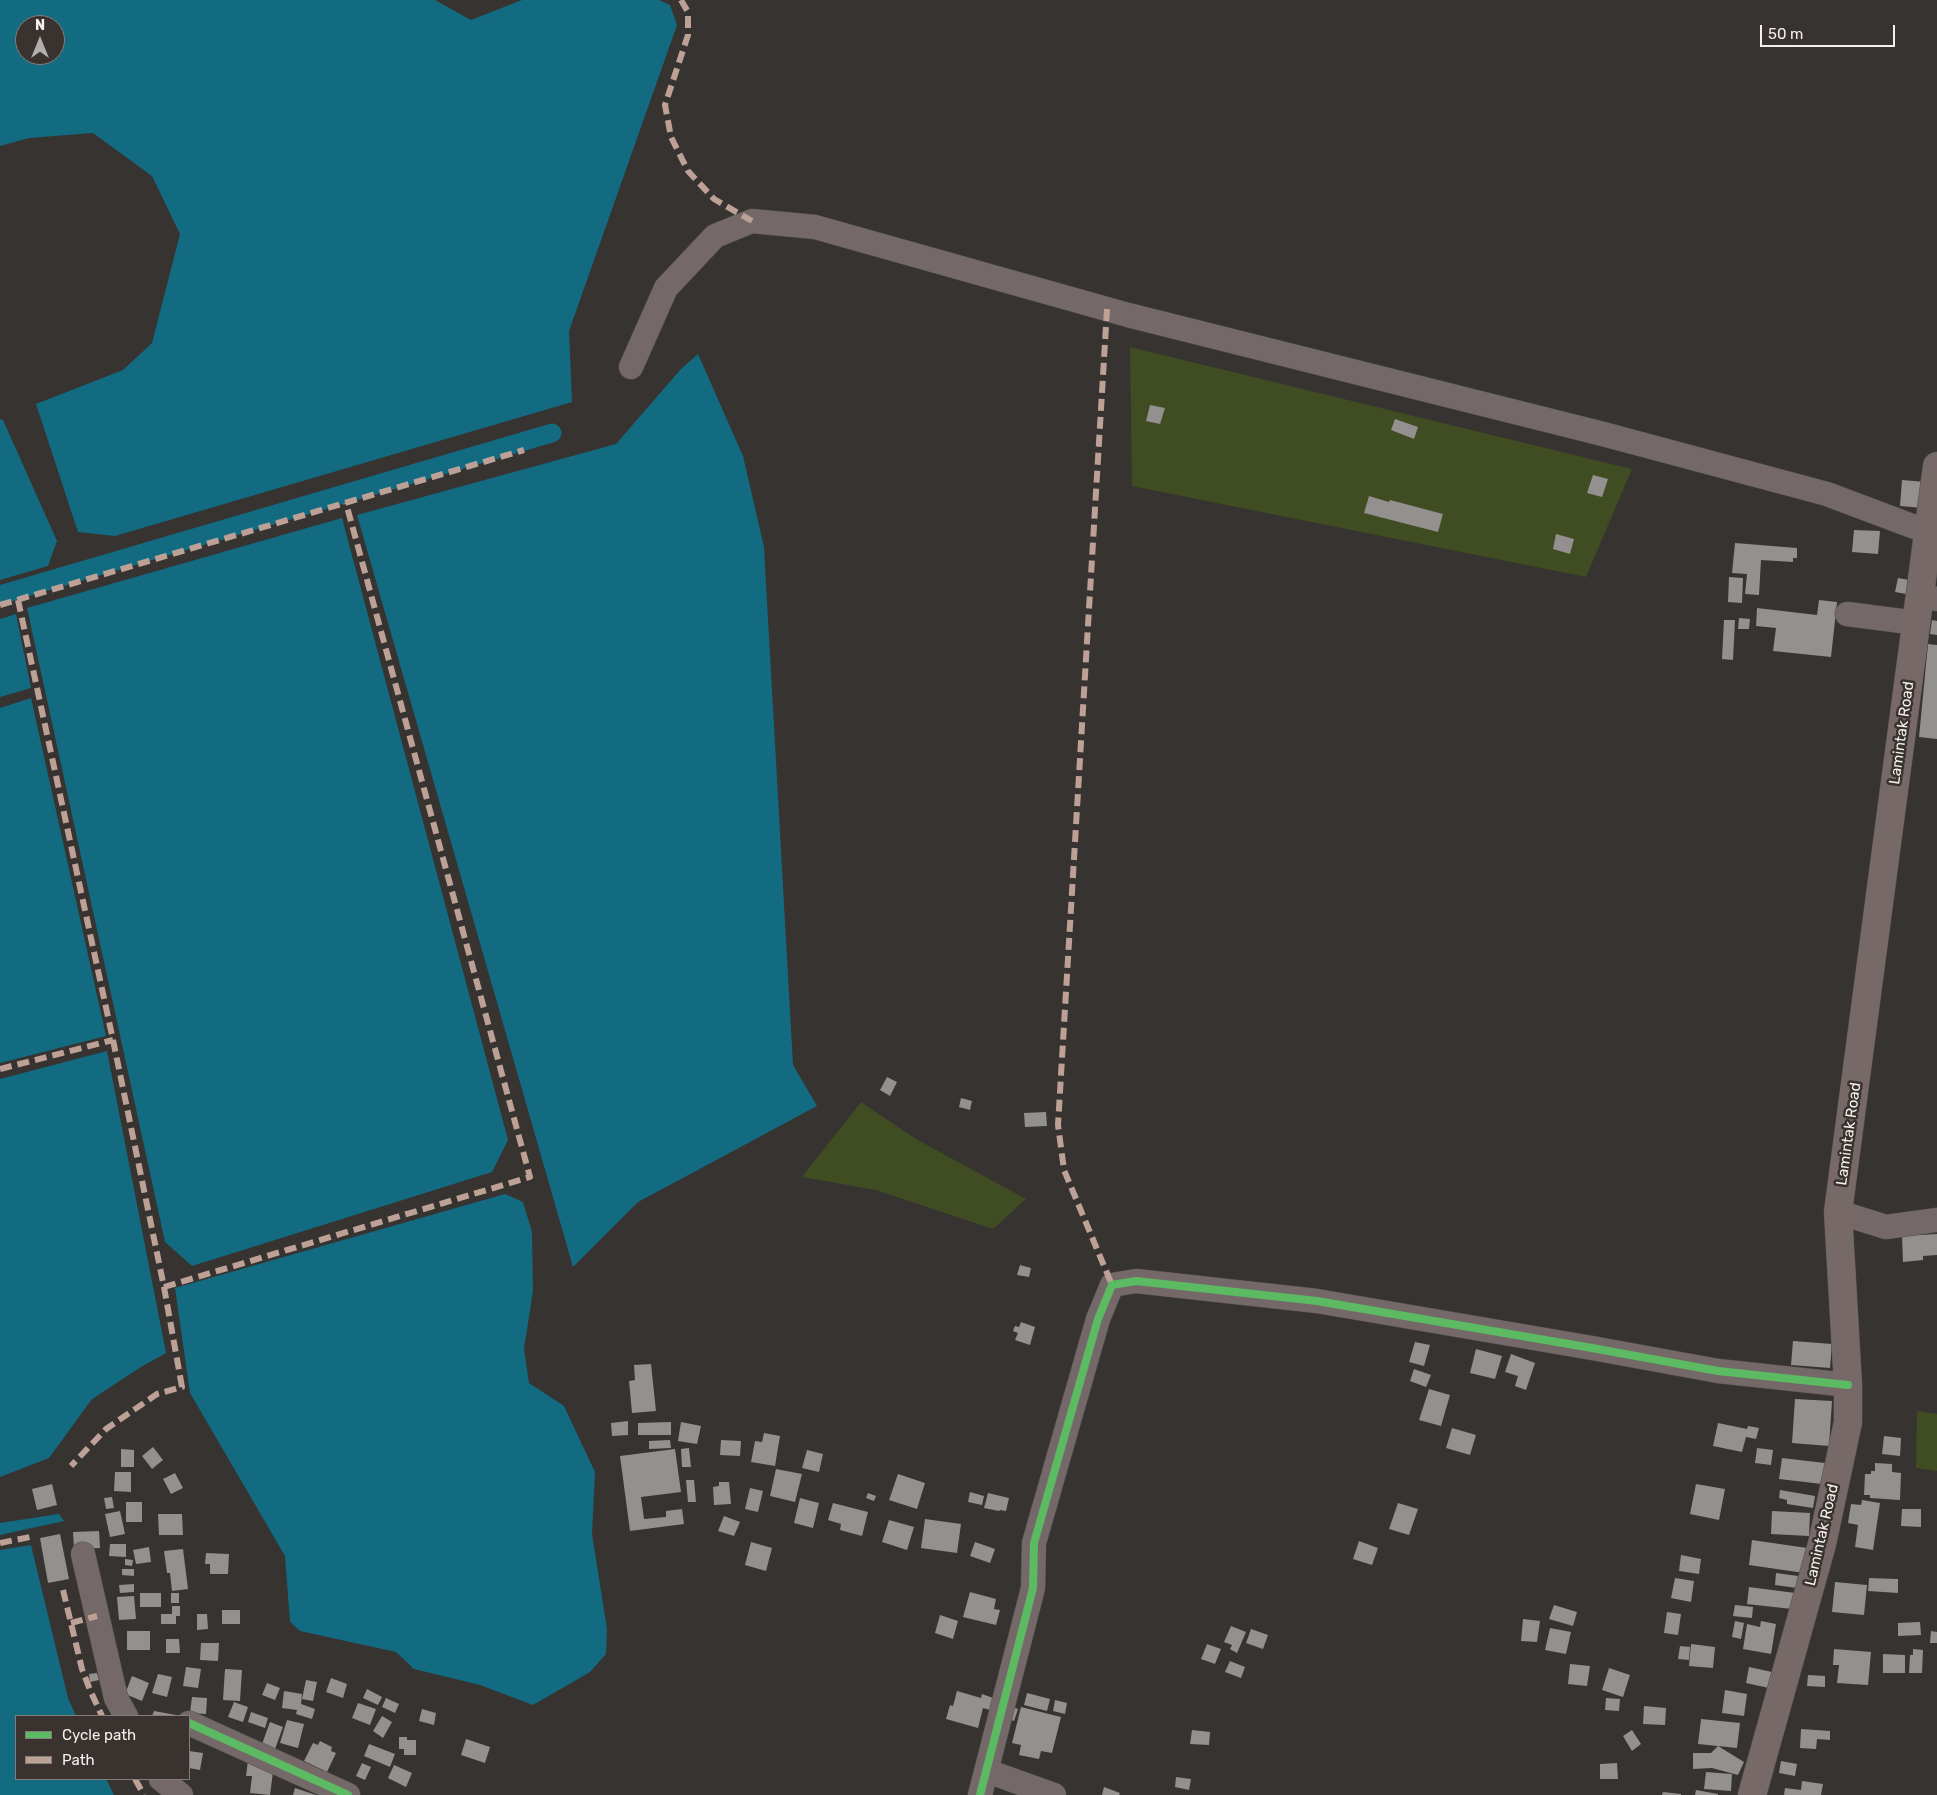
<!DOCTYPE html>
<style>
body{margin:0}
#map{position:relative;width:1937px;height:1795px;overflow:hidden;background:#363331;font-family:Rubik,sans-serif}
canvas{display:block}
.legend{position:absolute;left:15px;top:1715px;width:175px;height:65px;box-sizing:border-box;background:#39322e;border:1px solid #847e7b;margin:0;padding:6px 9px;list-style:none;font-size:15px;color:#f5f0ee}
.legend li{display:flex;align-items:center;gap:10px;height:25px}
.legend b{width:25px;border:1px solid #847e7b}
.north{position:absolute;left:15px;top:15px;width:50px;height:50px;box-sizing:border-box;background:#39322e;border:1px solid #847e7b;border-radius:50%;rotate:0deg;font-size:14px;font-weight:700;line-height:20px;text-align:center;color:#f5f0ee}
.north::after{content:'';display:block;margin:auto;width:18px;height:22px;background:#b2aeac;clip-path:polygon(50% 0,100% 100%,50% 72%,0 100%)}
.scale{position:absolute;left:1760px;top:25px;width:135px;height:22px;box-sizing:border-box;border:2px solid #f5f0ee;border-top:0;padding-left:6px;font-size:15px;line-height:18px;white-space:nowrap;color:#f5f0ee;-webkit-text-stroke:4px #39322e;paint-order:stroke}
</style>
<div id="map">
<canvas width="1937" height="1795"></canvas>
<ul class="legend">
<li><b style="height:6px;background:#5cba63"></b>Cycle path</li>
<li><b style="height:6px;background:#bda197"></b>Path</li>
</ul>
<div class="north">N</div>
<div class="scale">50 m</div>
</div>
<script>
const ctx = document.querySelector('canvas').getContext('2d');
ctx.lineJoin = 'round';
function fillPath(path, color) {
  ctx.fillStyle = color;
  ctx.fill(path, 'evenodd');
}
function poly(rows) {
  const path = new Path2D();
  for (const r of rows) {
    path.moveTo(r[0], r[1]);
    for (let i = 2; i < r.length; i += 2) path.lineTo(r[i], r[i + 1]);
  }
  return path;
}
function strokePath(path, color, width, dash) {
  ctx.strokeStyle = color;
  ctx.lineWidth = width;
  ctx.lineCap = dash ? 'butt' : 'round';
  ctx.setLineDash(dash || []);
  ctx.stroke(path);
}
function drawText(font, color, halo, rows, align = 'center') {
  ctx.font = font + ' Rubik,sans-serif';
  ctx.lineWidth = 5;
  ctx.setLineDash([]);
  ctx.textBaseline = 'middle';
  ctx.strokeStyle = halo;
  ctx.fillStyle = color;
  for (const [text, x, y, turn = 0] of rows) {
    ctx.save();
    ctx.translate(x, y);
    ctx.rotate((+turn || 0) * Math.PI / 180);
    ctx.textAlign = isNaN(turn) ? turn : align;
    if (halo) ctx.strokeText(text, 0, 0);
    ctx.fillText(text, 0, 0);
    ctx.restore();
  }
}
const green = poly([
 [1130,347,1632,469,1586,577,1132,486],
 [861,1102,916,1139,1026,1199,993,1229,876,1190,802,1177],
 [1917,1411,1937,1414,1937,1471,1916,1468]
]);
const water = poly([
 [0,0,435,0,471,20,522,0,659,0,670,5,677,25,569,331,572,402,115,536,78,532,36,404,123,370,152,343,180,234,152,176,93,133,29,138,0,146],
 [25,25,55,25,55,55,25,55],
 [698,354,743,456,764,547,793,1065,817,1106,638,1202,573,1267,357,515,616,444,681,369],
 [0,419,3,420,57,541,48,566,0,580],
 [342,518,508,1140,492,1172,192,1266,165,1242,27,608],
 [16,614,31,688,0,697,0,619],
 [31,698,106,1036,0,1063,0,708],
 [107,1051,166,1353,141,1367,92,1399,49,1458,0,1477,0,1079],
 [505,1194,523,1202,532,1232,533,1291,524,1349,529,1383,564,1406,595,1472,592,1534,607,1629,606,1654,590,1672,533,1705,480,1685,414,1669,396,1652,300,1631,290,1622,285,1556,190,1393,175,1288],
 [59,1514,64,1521,0,1535,0,1523],
 [31,1545,68,1698,76,1716,16,1716,16,1779,106,1779,114,1795,0,1795,0,1550]
]);
const canal = poly([
 [0,595,552,433]
]);
const building = poly([
 [1150,405,1165,408,1160,424,1146,421],
 [1395,419,1418,427,1414,439,1391,430],
 [1593,475,1608,479,1602,497,1587,493],
 [1902,480,1925,482,1923,508,1900,506],
 [1369,496,1389,502,1390,500,1443,514,1438,532,1364,513],
 [1854,530,1880,531,1878,554,1852,552],
 [1556,534,1574,539,1570,554,1553,549],
 [1735,543,1797,548,1797,558,1793,558,1793,562,1761,560,1759,595,1745,594,1747,574,1732,573],
 [1729,577,1743,578,1742,603,1728,602],
 [1898,578,1909,580,1906,594,1895,592],
 [1819,600,1837,602,1831,657,1773,651,1776,628,1756,626,1757,608,1817,615],
 [1739,618,1750,619,1749,629,1738,629],
 [1724,620,1735,620,1733,660,1722,659],
 [1932,620,1937,621,1937,635,1930,634],
 [1928,644,1937,645,1937,739,1919,737],
 [887,1077,897,1082,890,1096,880,1090],
 [961,1098,972,1101,970,1110,959,1107],
 [1046,1112,1047,1126,1025,1127,1024,1113],
 [1937,1234,1937,1255,1923,1256,1923,1260,1903,1262,1902,1236],
 [1020,1265,1031,1268,1029,1277,1017,1275],
 [1021,1322,1035,1327,1030,1345,1015,1340,1018,1333,1013,1331,1015,1326,1019,1327],
 [1793,1341,1832,1344,1830,1368,1791,1365],
 [1415,1342,1430,1345,1424,1366,1409,1362],
 [1476,1349,1502,1356,1495,1379,1470,1373],
 [1511,1354,1535,1363,1526,1390,1515,1386,1518,1376,1505,1372],
 [651,1364,656,1411,632,1413,629,1381,635,1380,634,1365],
 [1414,1369,1431,1375,1426,1387,1410,1381],
 [1429,1389,1450,1395,1441,1426,1419,1420],
 [1795,1399,1832,1401,1829,1446,1792,1443],
 [628,1421,628,1435,612,1436,611,1423],
 [671,1422,671,1435,638,1435,638,1423],
 [681,1422,701,1426,697,1444,678,1441],
 [1718,1423,1747,1429,1748,1426,1759,1428,1756,1439,1746,1437,1742,1452,1713,1446],
 [1452,1428,1476,1435,1470,1455,1446,1448],
 [764,1433,780,1436,775,1466,751,1462,755,1441,762,1442],
 [1884,1436,1901,1438,1900,1456,1882,1454],
 [670,1440,671,1448,649,1449,649,1441],
 [721,1440,741,1441,740,1456,720,1455],
 [153,1447,163,1460,152,1469,142,1456],
 [689,1448,691,1467,682,1467,681,1449],
 [1757,1448,1773,1450,1771,1465,1755,1463],
 [121,1449,134,1450,134,1467,121,1467],
 [675,1449,681,1492,641,1497,644,1519,666,1517,666,1511,682,1509,684,1524,630,1531,620,1456],
 [807,1450,823,1454,819,1472,802,1468],
 [1782,1458,1825,1463,1822,1484,1779,1479],
 [1875,1463,1892,1464,1892,1472,1901,1473,1900,1500,1870,1498,1870,1495,1864,1495,1865,1474,1871,1474,1871,1471,1875,1471],
 [776,1469,802,1474,795,1502,770,1496],
 [115,1472,131,1472,131,1492,114,1491],
 [175,1473,183,1488,171,1494,163,1479],
 [898,1474,925,1483,917,1509,889,1500],
 [686,1480,694,1480,696,1502,688,1502],
 [719,1482,729,1482,731,1504,714,1505,713,1487,719,1486],
 [52,1484,57,1505,37,1510,32,1489],
 [1696,1484,1725,1489,1719,1520,1690,1514],
 [750,1488,763,1491,758,1512,745,1509],
 [1780,1490,1815,1496,1813,1508,1787,1504,1787,1500,1779,1498],
 [970,1492,984,1496,982,1505,968,1502],
 [868,1493,876,1496,874,1501,866,1498],
 [988,1493,1009,1498,1006,1511,1000,1510,999,1511,984,1508],
 [112,1497,114,1508,106,1509,104,1498],
 [800,1498,819,1503,813,1528,794,1523],
 [1862,1500,1880,1503,1873,1550,1855,1547,1858,1525,1848,1523,1851,1504,1861,1505],
 [126,1502,142,1502,142,1522,126,1522],
 [833,1503,868,1512,862,1536,840,1530,841,1524,828,1520],
 [1398,1503,1418,1509,1409,1535,1389,1529],
 [1902,1509,1921,1509,1921,1527,1901,1526],
 [120,1511,125,1534,110,1537,105,1514],
 [1772,1511,1810,1513,1809,1536,1771,1534],
 [158,1514,182,1514,183,1535,159,1535],
 [724,1516,740,1522,734,1536,718,1531],
 [925,1519,961,1524,957,1553,921,1548],
 [889,1520,914,1527,907,1550,882,1542],
 [99,1531,100,1548,74,1549,73,1532],
 [60,1534,69,1579,48,1583,40,1538],
 [1752,1540,1807,1548,1804,1573,1749,1565],
 [1359,1541,1378,1548,1372,1565,1353,1559],
 [751,1542,772,1548,766,1571,745,1565],
 [975,1542,995,1549,990,1563,970,1556],
 [110,1544,126,1544,126,1557,109,1556],
 [149,1547,151,1562,136,1564,133,1550],
 [183,1549,188,1589,172,1591,170,1573,167,1573,164,1551],
 [206,1553,229,1554,228,1574,210,1574,210,1564,205,1564],
 [1681,1555,1701,1559,1699,1574,1679,1571],
 [125,1559,133,1560,132,1566,125,1565],
 [122,1569,134,1569,134,1576,122,1575],
 [1776,1573,1798,1576,1797,1588,1775,1585],
 [1675,1578,1694,1581,1691,1602,1671,1598],
 [1869,1578,1898,1579,1898,1593,1868,1591],
 [1835,1582,1867,1585,1864,1615,1832,1612],
 [134,1584,134,1592,120,1593,119,1585],
 [1749,1587,1795,1593,1792,1609,1747,1604],
 [970,1592,996,1599,994,1609,1000,1610,996,1625,963,1617],
 [140,1593,161,1593,161,1607,140,1607],
 [171,1593,179,1593,179,1603,171,1603],
 [134,1596,136,1619,119,1620,117,1597],
 [1554,1605,1577,1612,1573,1626,1549,1619],
 [1735,1605,1753,1607,1752,1618,1733,1616],
 [172,1606,180,1606,180,1616,176,1616,176,1624,161,1624,161,1614,172,1614],
 [222,1610,240,1610,240,1624,222,1624],
 [1667,1612,1681,1614,1678,1635,1664,1633],
 [197,1614,207,1614,208,1629,197,1630],
 [940,1615,958,1621,953,1639,935,1633],
 [1523,1619,1540,1621,1537,1642,1521,1641],
 [1735,1621,1744,1623,1741,1639,1732,1637],
 [1761,1621,1776,1624,1771,1654,1743,1649,1747,1624,1760,1627],
 [1920,1622,1921,1635,1898,1636,1898,1623],
 [1231,1626,1246,1632,1237,1653,1230,1649,1232,1645,1224,1642],
 [1550,1628,1571,1632,1566,1654,1545,1650],
 [1251,1629,1268,1635,1263,1649,1246,1643],
 [127,1631,150,1631,150,1650,127,1650],
 [1931,1631,1937,1632,1937,1643,1930,1643],
 [166,1639,179,1639,180,1653,166,1653],
 [201,1643,219,1643,218,1661,200,1660],
 [1207,1644,1221,1649,1215,1664,1201,1659],
 [1691,1644,1715,1647,1713,1668,1689,1666],
 [1680,1646,1690,1647,1689,1660,1678,1659],
 [1834,1649,1871,1652,1868,1685,1837,1683,1839,1665,1833,1665],
 [1913,1649,1923,1650,1922,1673,1909,1673,1910,1655,1913,1655],
 [1883,1654,1905,1655,1905,1673,1883,1673],
 [1230,1661,1245,1667,1241,1678,1225,1672],
 [1570,1664,1590,1666,1587,1686,1568,1684],
 [186,1667,201,1669,198,1688,183,1686],
 [1749,1667,1772,1672,1769,1688,1746,1683],
 [1609,1668,1630,1675,1623,1697,1602,1690],
 [225,1669,242,1670,240,1701,223,1700],
 [97,1673,99,1680,90,1682,89,1674],
 [158,1674,172,1677,167,1697,152,1693],
 [1808,1675,1825,1676,1825,1687,1807,1686],
 [132,1676,149,1683,142,1701,125,1694],
 [331,1678,347,1684,343,1698,326,1692],
 [306,1680,317,1682,313,1701,302,1699],
 [267,1683,280,1688,275,1700,262,1695],
 [367,1689,382,1697,378,1705,363,1698],
 [1725,1690,1747,1694,1744,1716,1722,1713],
 [284,1691,302,1694,301,1704,315,1709,312,1719,296,1714,297,1710,282,1708],
 [957,1691,981,1698,982,1694,993,1698,990,1710,983,1708,978,1728,946,1719,950,1705,953,1706],
 [1027,1693,1050,1699,1047,1711,1024,1705],
 [192,1697,207,1698,206,1714,190,1713],
 [386,1698,399,1704,395,1713,382,1707],
 [1606,1698,1620,1699,1619,1711,1605,1710],
 [1055,1700,1067,1703,1065,1714,1053,1711],
 [234,1702,248,1707,243,1722,228,1717],
 [358,1703,376,1709,370,1725,352,1718],
 [1010,1706,1018,1709,1014,1721,1006,1718],
 [1644,1706,1666,1708,1665,1725,1643,1724],
 [1021,1707,1061,1717,1052,1753,1041,1751,1039,1759,1019,1755,1021,1745,1012,1743],
 [422,1709,436,1713,434,1725,419,1721],
 [154,1711,176,1715,176,1716,152,1716],
 [251,1712,268,1718,265,1728,248,1722],
 [382,1716,392,1722,383,1738,373,1731],
 [1701,1719,1740,1723,1737,1748,1698,1744],
 [287,1720,304,1724,298,1748,280,1743],
 [270,1722,283,1727,275,1749,262,1744],
 [1801,1729,1830,1731,1830,1740,1817,1739,1816,1749,1800,1748],
 [1192,1730,1210,1732,1209,1745,1190,1744],
 [1632,1730,1641,1744,1632,1751,1623,1736],
 [399,1737,407,1737,407,1740,416,1740,416,1755,404,1755,404,1749,399,1749],
 [466,1739,490,1747,485,1763,461,1755],
 [320,1741,332,1747,331,1751,336,1753,327,1772,304,1761,313,1743,318,1745],
 [369,1744,395,1754,390,1767,364,1756],
 [1718,1746,1744,1762,1738,1775,1712,1768,1693,1769,1693,1753,1711,1753],
 [189,1751,203,1753,200,1770,189,1768],
 [248,1760,274,1764,270,1795,250,1793,252,1776,246,1776],
 [1781,1761,1797,1764,1795,1776,1779,1773],
 [362,1763,371,1767,365,1780,356,1776],
 [1617,1763,1618,1779,1600,1779,1600,1764],
 [394,1765,412,1773,406,1787,388,1778],
 [1706,1772,1732,1774,1731,1791,1704,1789],
 [1176,1777,1191,1779,1189,1790,1175,1787],
 [1802,1781,1823,1784,1821,1795,1784,1795,1785,1788,1801,1790],
 [1104,1787,1120,1793,1119,1795,1102,1795],
 [295,1788,316,1795,293,1795],
 [1696,1790,1718,1794,1718,1795,1695,1795],
 [1663,1792,1681,1794,1681,1795,1662,1795]
]);
const minor = poly([
 [631,367,666,288,715,236,752,221,815,227,1128,315,1603,434,1827,494,1928,532],
 [1919,596,1937,599],
 [1847,614,1917,623],
 [1838,1212,1886,1227,1937,1220],
 [83,1554,116,1698,126,1716],
 [189,1723,348,1795],
 [987,1771,1054,1795],
 [161,1779,181,1795],
 [980,1795,1033,1588,1034,1543,1098,1319,1112,1285,1136,1281,1317,1301,1592,1348,1718,1371,1848,1385]
]);
const major = poly([
 [1752,1795,1822,1544,1848,1422,1848,1385,1838,1212,1937,466]
]);
const quiet = poly([
 [681,0,688,12,688,35,665,105,671,137,688,171,714,199,752,221],
 [1107,309,1058,1125,1064,1170,1112,1285],
 [18,600,113,1040,164,1287,182,1387,157,1394,106,1429,71,1466],
 [0,605,524,450],
 [0,1069,113,1040],
 [164,1287,530,1177,346,503],
 [0,1543,30,1537],
 [63,1590,82,1669,90,1690,102,1716],
 [71,1623,97,1616],
 [135,1779,144,1795]
]);
const cycleway = poly([
 [189,1723,348,1795],
 [980,1795,1033,1588,1034,1543,1098,1319,1112,1285,1136,1281,1317,1301,1592,1348,1718,1371,1848,1385]
]);
const streetNames = [
 ["Lamintak Road",1902,733,-82],
 ["Lamintak Road",1849,1134,-82],
 ["Lamintak Road",1822,1535,-77]
];
fillPath(green, '#404c22');
fillPath(water, '#136b82');
strokePath(canal, '#136b82', 19);
fillPath(building, '#94908f');
strokePath(minor, '#545150', 25);
strokePath(major, '#545150', 29);
strokePath(minor, '#746968', 24);
strokePath(major, '#766968', 28);
strokePath(quiet, '#bda197', 6, [12, 6]);
strokePath(cycleway, '#5cba63', 8);
drawText('15px', '#f5f0ee', '#39322e', streetNames);
</script>
